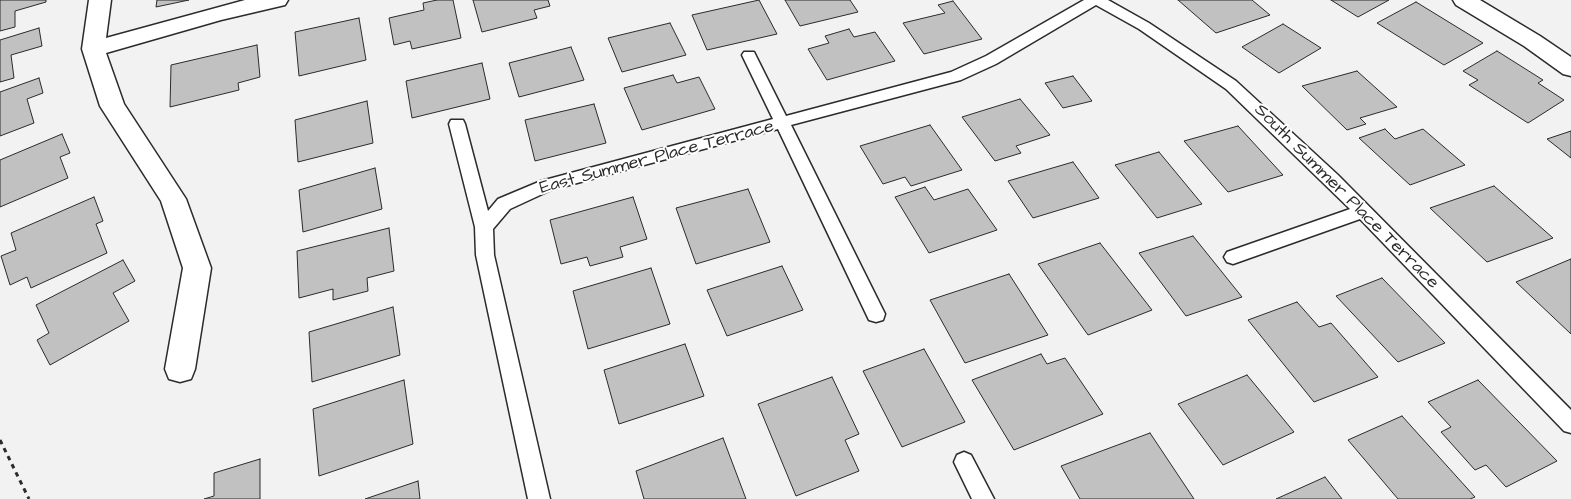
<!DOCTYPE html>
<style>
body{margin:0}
canvas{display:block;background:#f2f2f2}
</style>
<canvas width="1571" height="499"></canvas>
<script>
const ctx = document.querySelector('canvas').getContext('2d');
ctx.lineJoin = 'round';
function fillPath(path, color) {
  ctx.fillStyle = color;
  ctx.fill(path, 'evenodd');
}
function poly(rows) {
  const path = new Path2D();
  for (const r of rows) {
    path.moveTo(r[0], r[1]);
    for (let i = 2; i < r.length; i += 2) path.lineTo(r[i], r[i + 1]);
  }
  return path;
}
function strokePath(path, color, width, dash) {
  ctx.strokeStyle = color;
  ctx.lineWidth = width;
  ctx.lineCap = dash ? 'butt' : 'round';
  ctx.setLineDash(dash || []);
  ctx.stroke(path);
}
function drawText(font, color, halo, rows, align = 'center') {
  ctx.font = font + ' "Architects Daughter",sans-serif';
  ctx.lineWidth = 4;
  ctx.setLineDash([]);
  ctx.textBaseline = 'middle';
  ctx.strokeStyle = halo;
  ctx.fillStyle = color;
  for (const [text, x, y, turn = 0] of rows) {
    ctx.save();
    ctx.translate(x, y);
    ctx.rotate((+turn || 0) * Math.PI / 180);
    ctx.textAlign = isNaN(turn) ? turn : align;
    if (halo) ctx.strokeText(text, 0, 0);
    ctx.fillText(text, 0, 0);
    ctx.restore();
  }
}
const building = poly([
 [0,0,46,0,46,2,15,11,15,27,0,31,0,0],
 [157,0,189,0,156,7,157,0],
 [437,0,453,0,461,38,412,49,410,41,394,45,389,18,424,10,423,3,437,0],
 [473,0,548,0,550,6,534,10,537,18,482,32,473,0],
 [759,0,777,34,707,50,692,15,759,0],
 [785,0,850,0,858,12,800,26,785,0],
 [1178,0,1252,0,1270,15,1216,33,1178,0],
 [1331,0,1389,0,1358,17,1331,0],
 [953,1,982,39,924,54,903,23,945,13,938,5,953,1],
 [1416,2,1483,43,1444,65,1377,23,1416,2],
 [359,18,366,60,299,76,295,32,359,18],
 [670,23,686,55,622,72,608,38,670,23],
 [1283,24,1321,48,1279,73,1242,47,1283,24],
 [39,28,42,46,11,55,14,78,0,82,0,40,39,28],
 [849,29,854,37,875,32,895,61,827,80,808,49,829,43,825,36,849,29],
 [257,45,260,77,238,83,239,90,170,107,171,65,257,45],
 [571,47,584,80,519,97,509,63,571,47],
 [1497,51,1543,80,1538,83,1564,100,1528,123,1469,85,1478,80,1463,71,1497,51],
 [482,63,490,99,412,118,406,81,482,63],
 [1357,71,1397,107,1360,118,1366,124,1347,130,1302,86,1357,71],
 [673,75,677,83,699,77,715,109,642,130,624,88,673,75],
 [1073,76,1092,101,1063,108,1045,83,1073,76],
 [39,78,43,93,27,99,34,123,0,136,0,92,39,78],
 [1020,99,1050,135,1016,146,1021,153,995,161,962,117,1020,99],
 [367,101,373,143,298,162,295,120,367,101],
 [594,104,606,143,535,161,525,120,594,104],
 [930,125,962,170,911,186,905,177,883,184,860,146,930,125],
 [1238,126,1283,175,1228,192,1184,141,1238,126],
 [1385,129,1395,139,1423,129,1465,165,1410,185,1359,138,1385,129],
 [1571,131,1571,158,1547,139,1571,131],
 [62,134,70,153,60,157,68,178,0,207,0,160,62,134],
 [1159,152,1202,204,1157,218,1115,165,1159,152],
 [1073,162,1099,198,1033,218,1008,181,1073,162],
 [375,168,382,209,303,232,299,190,375,168],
 [1494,186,1553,238,1487,262,1430,208,1494,186],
 [925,187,934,200,968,189,997,230,929,253,895,197,925,187],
 [748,189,770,242,696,264,676,208,748,189],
 [94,197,103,221,96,224,107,253,31,288,27,277,10,285,1,256,16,250,11,233,94,197],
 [633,197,647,239,620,247,623,257,590,266,587,257,561,264,550,220,633,197],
 [389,228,394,271,367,278,368,291,333,300,333,289,299,298,297,251,389,228],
 [1193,236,1242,297,1186,316,1139,253,1193,236],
 [1100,243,1152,310,1088,335,1038,264,1100,243],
 [1571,259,1571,334,1516,282,1571,259],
 [123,260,135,281,113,293,129,321,50,365,37,340,49,333,36,305,123,260],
 [782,266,803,310,727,336,707,290,782,266],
 [651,268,670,324,588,349,573,291,651,268],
 [1009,274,1048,335,965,363,930,300,1009,274],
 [1382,278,1445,343,1398,362,1336,296,1382,278],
 [1297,302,1319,327,1331,323,1378,377,1314,402,1248,320,1297,302],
 [393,307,400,355,312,382,309,332,393,307],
 [685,344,704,396,619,424,604,370,685,344],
 [924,349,965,422,902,447,863,371,924,349],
 [1041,354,1047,364,1065,358,1103,414,1014,450,972,380,1041,354],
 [1247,375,1294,432,1223,465,1178,404,1247,375],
 [832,377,859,434,845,440,859,471,796,496,758,404,832,377],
 [404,380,413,444,319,476,313,409,404,380],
 [1478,380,1557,461,1506,487,1486,465,1475,470,1441,432,1451,427,1428,402,1478,380],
 [1402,416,1475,497,1470,499,1398,499,1348,440,1402,416],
 [1150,433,1194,499,1080,499,1061,466,1150,433],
 [723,438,746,499,644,499,636,471,723,438],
 [260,459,260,499,204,499,214,496,214,473,260,459],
 [1325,477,1342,499,1276,499,1325,477],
 [418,481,420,499,365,499,418,481]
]);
const path = poly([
 [0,440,29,499]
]);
const service = poly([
 [1084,0,1108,0,1149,23,1236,81,1338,175,1571,410,1571,433,1564,431,1360,219,1233,264,1227,262,1224,257,1227,252,1350,209,1226,89,1139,29,1096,5,996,64,961,80,791,125,885,314,883,320,876,322,869,320,778,129,551,190,510,209,493,229,494,255,550,499,528,499,476,255,475,227,449,124,451,120,463,120,465,124,488,211,498,199,541,181,773,119,742,55,744,52,754,52,786,116,951,72,986,56,1084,0],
 [964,452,971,455,994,499,972,499,954,462,957,455,964,452]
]);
const minor = poly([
 [89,0,111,0,106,38,245,0,288,0,285,5,221,20,106,53,124,104,186,199,211,268,195,369,191,379,180,382,169,379,165,369,183,268,161,201,100,106,82,49,89,0],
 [1453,0,1480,0,1540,36,1571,57,1571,76,1563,74,1524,46,1456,5,1453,0]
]);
const streetNames = [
 ["East Summer Place Terrace",657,158,-15],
 ["South Summer Place Terrace",1346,197,45]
];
fillPath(building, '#c1c1c1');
strokePath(building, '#2b2b2b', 1);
strokePath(service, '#2b2b2b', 3);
strokePath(minor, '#2b2b2b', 3);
strokePath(path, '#2b2b2b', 3, [4.5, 4.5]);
fillPath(service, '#fff');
fillPath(minor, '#fff');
drawText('18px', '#2b2b2b', '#fff', streetNames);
</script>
